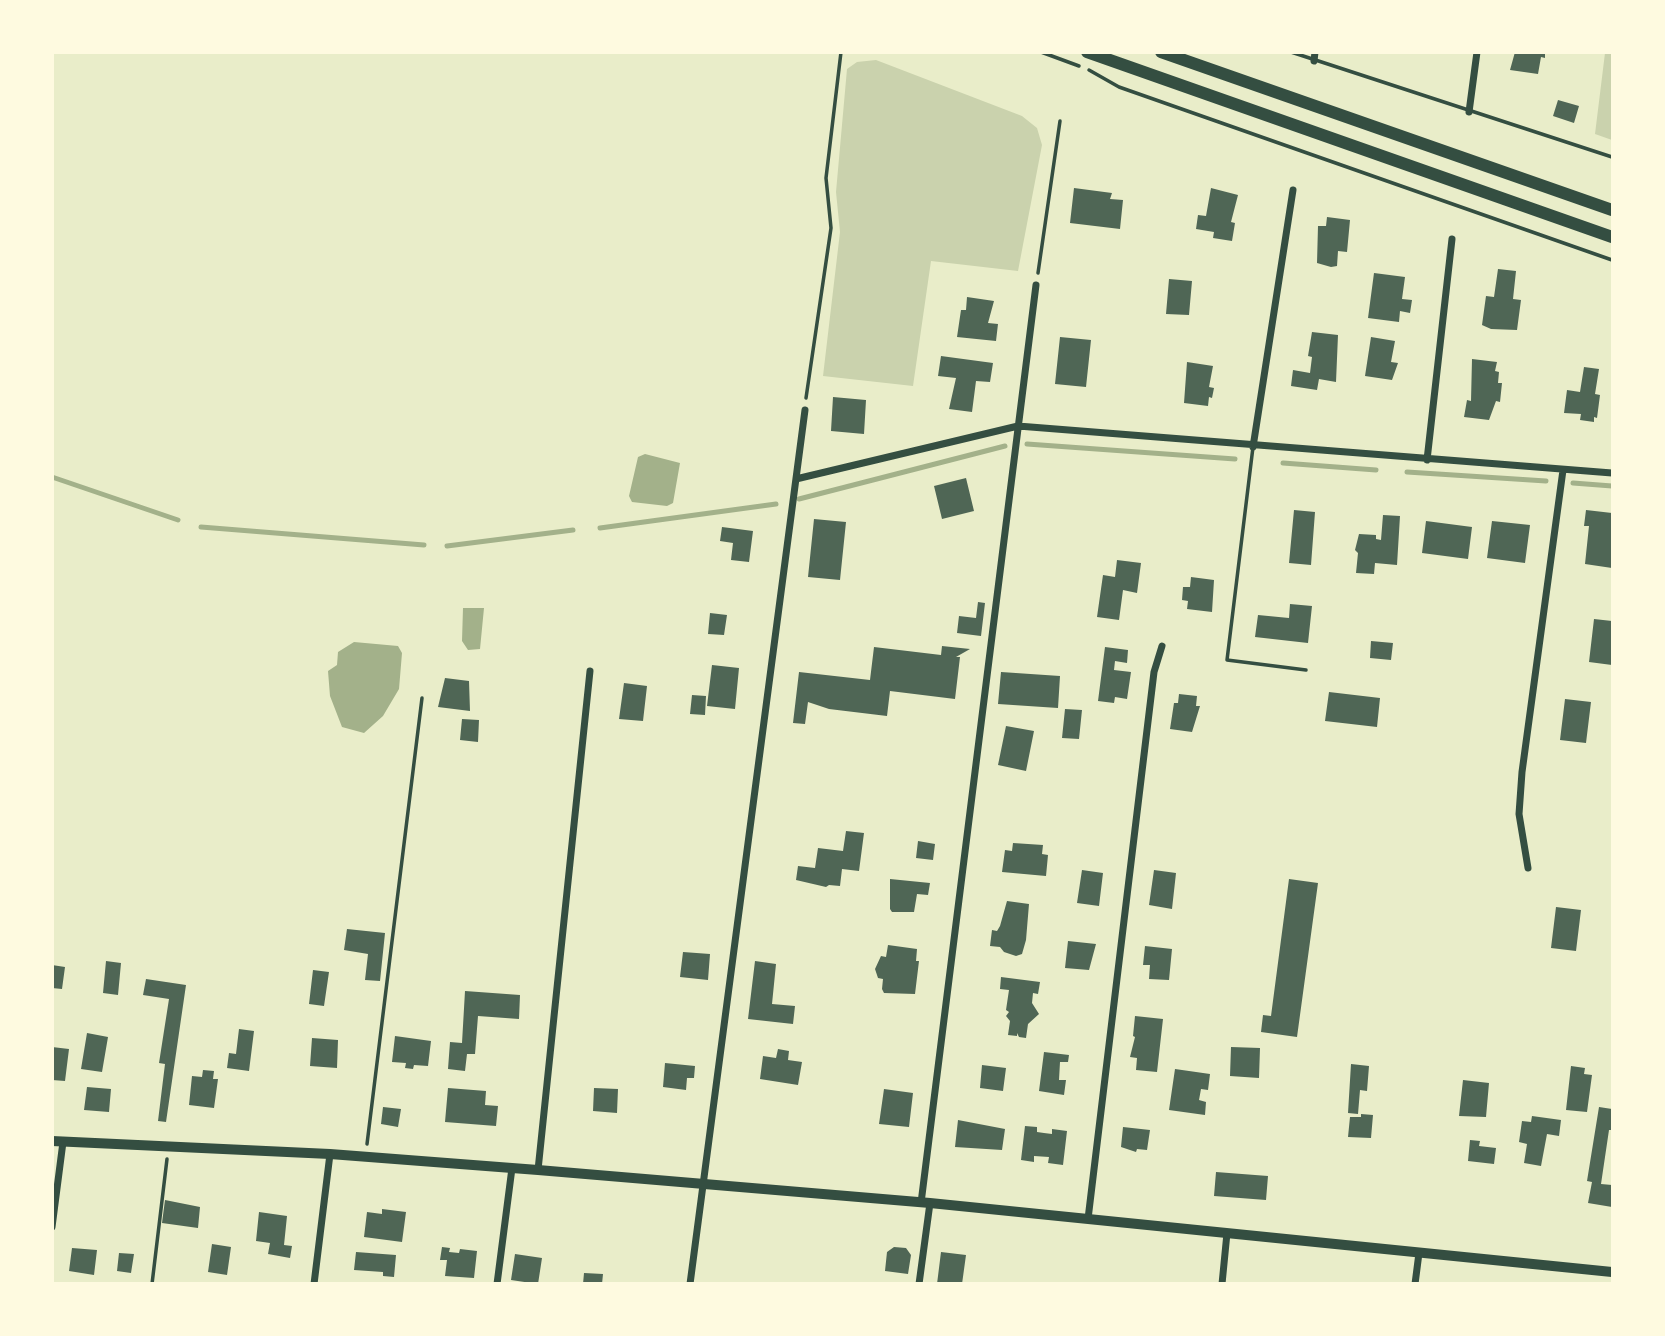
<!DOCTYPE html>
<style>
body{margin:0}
#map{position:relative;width:1665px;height:1336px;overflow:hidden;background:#e9edc9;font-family:"Alegreya Sans",sans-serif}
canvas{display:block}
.frame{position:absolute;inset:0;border:54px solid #fefae0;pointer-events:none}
</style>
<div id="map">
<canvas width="1665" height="1336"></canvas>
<div class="frame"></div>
</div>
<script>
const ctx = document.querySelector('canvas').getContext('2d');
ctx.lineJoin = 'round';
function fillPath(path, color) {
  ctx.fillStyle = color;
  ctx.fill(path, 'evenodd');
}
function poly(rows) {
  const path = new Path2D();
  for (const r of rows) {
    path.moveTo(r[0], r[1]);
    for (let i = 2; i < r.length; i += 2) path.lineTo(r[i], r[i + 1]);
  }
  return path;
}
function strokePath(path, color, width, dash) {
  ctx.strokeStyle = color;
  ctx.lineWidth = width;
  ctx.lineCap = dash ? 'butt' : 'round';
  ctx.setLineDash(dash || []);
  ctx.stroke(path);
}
const green = poly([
 [1605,53,1612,53,1612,140,1595,134],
 [876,60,1022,116,1037,128,1042,145,1018,271,931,261,913,386,823,376,840,232,836,192,847,69,857,62]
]);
const water = poly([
 [645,454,680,463,673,503,667,506,632,502,629,496,638,457],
 [463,608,484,608,480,649,468,650,462,641],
 [354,642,398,646,402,653,399,689,383,716,364,733,342,727,330,696,328,671,337,665,338,652]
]);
const stream = poly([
 [1027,444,1235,459],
 [1283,463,1376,470],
 [1407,472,1546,481],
 [52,477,178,520],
 [1573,483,1612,486],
 [799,499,1005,446],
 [201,527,424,545],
 [600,528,776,504],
 [447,546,573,530]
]);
const building = poly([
 [1515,52,1545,52,1545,58,1541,57,1538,74,1510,70],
 [1558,100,1579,106,1574,123,1553,116],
 [1074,188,1112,193,1110,199,1123,200,1120,229,1070,223],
 [1211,188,1238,195,1231,222,1235,223,1232,241,1213,238,1214,232,1196,229,1198,215,1206,216],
 [1327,217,1350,220,1347,252,1338,251,1337,266,1331,267,1317,263,1318,226,1326,226],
 [1498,269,1516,271,1513,299,1521,300,1517,330,1491,329,1482,325,1486,296,1494,297],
 [1374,273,1405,277,1402,299,1412,300,1410,313,1400,311,1399,322,1368,318],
 [1169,279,1192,281,1189,315,1166,314],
 [967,297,994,301,988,323,998,324,996,341,957,337,961,310,966,310],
 [1312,332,1338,335,1336,382,1319,379,1317,390,1291,386,1293,370,1310,373,1312,357,1308,356],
 [1060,337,1091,340,1086,387,1055,384],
 [1371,337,1395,341,1391,362,1398,363,1392,380,1365,376],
 [941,356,993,363,990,382,976,381,972,412,949,409,956,378,938,376],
 [1472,359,1497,362,1495,371,1499,372,1498,383,1502,383,1500,402,1496,401,1489,420,1464,417,1467,400,1471,401],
 [1187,362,1213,366,1209,387,1214,388,1212,398,1209,397,1208,406,1184,403],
 [1584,367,1599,369,1595,394,1600,395,1597,418,1594,417,1594,422,1580,420,1581,414,1564,413,1567,390,1580,392],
 [833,397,866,400,864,434,831,431],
 [966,478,974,511,942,519,934,486],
 [1294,510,1315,512,1311,565,1289,563],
 [1586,510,1612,513,1612,568,1585,564,1589,526,1584,526],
 [1383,515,1400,516,1397,565,1375,563,1374,574,1356,573,1358,553,1355,550,1359,534,1376,535,1376,539,1381,540],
 [814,519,846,522,840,580,808,577],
 [1426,521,1472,527,1468,559,1422,553],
 [1492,521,1530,525,1525,563,1487,558],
 [722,527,753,531,749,562,731,560,733,543,720,541],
 [1117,560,1141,563,1137,593,1123,590,1119,620,1097,617,1103,575,1115,577],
 [1191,577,1214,580,1212,612,1187,609,1188,601,1182,600,1183,587,1190,587],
 [978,602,985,603,981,636,957,633,959,616,976,618],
 [1290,604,1312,606,1308,643,1255,637,1258,615,1289,618],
 [710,613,727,615,724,635,708,634],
 [1594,619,1612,621,1612,665,1589,662],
 [1371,641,1393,643,1391,660,1370,658],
 [942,646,970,649,956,657,960,657,955,699,890,691,887,716,829,709,808,702,805,724,793,723,799,672,870,680,874,647,941,655],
 [1105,647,1128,650,1127,663,1115,661,1114,670,1131,672,1127,699,1115,697,1114,703,1098,701],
 [712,665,739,668,735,709,707,706],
 [1001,672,1060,676,1058,708,998,704],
 [445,678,469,681,470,711,438,707],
 [624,683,647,686,643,721,619,719],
 [1329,692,1380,698,1377,727,1325,721],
 [1179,694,1197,696,1196,706,1200,706,1192,732,1170,729,1174,703,1178,703],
 [692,695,706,696,705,715,690,714],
 [1565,699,1591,702,1586,743,1560,740],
 [1065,709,1082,710,1079,739,1062,738],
 [462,719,479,720,478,742,460,740],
 [1006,726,1034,731,1026,771,998,765],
 [846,831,864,833,859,871,842,869,840,886,829,885,826,887,796,880,798,866,815,868,818,848,843,851],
 [918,841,935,844,933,860,916,858],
 [1013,843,1043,845,1042,854,1048,855,1046,876,1002,872,1005,850,1012,851],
 [1082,870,1103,873,1099,906,1077,903],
 [1154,870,1176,873,1172,909,1149,905],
 [890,879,930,883,928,895,917,894,914,912,892,912,890,909],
 [1289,879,1318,883,1297,1037,1261,1032,1263,1015,1271,1016],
 [1007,901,1029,904,1026,940,1022,954,1016,956,1004,952,1000,947,990,946,992,930,997,931,1000,926],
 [1556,907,1581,910,1576,951,1551,948],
 [347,929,385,933,380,981,365,980,368,954,344,950],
 [1068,941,1096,944,1089,970,1065,968],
 [888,945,917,949,916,961,919,961,915,994,884,993,882,989,883,979,878,978,875,969,881,956,886,957],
 [1145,946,1172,949,1169,980,1149,979,1150,965,1143,965],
 [683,952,710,954,708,980,680,977],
 [106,961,121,963,118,995,103,993],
 [755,961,776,964,772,1004,795,1006,793,1024,748,1019],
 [52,965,65,967,62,989,52,988],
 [313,970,329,972,324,1006,309,1004],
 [1001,977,1040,982,1038,994,1033,993,1032,1003,1039,1014,1028,1024,1026,1038,1019,1037,1017,1033,1017,1036,1008,1035,1010,1021,1006,1016,1009,1012,1006,1010,1009,990,1000,989],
 [146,979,186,985,166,1122,158,1121,165,1064,159,1063,169,999,143,995],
 [465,991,520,995,519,1019,478,1016,475,1054,467,1054,465,1071,448,1069,450,1042,462,1043],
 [1135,1016,1163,1019,1157,1072,1136,1070,1137,1058,1130,1057,1135,1037,1133,1036],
 [239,1029,254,1031,249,1071,227,1068,229,1053,236,1054],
 [87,1033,108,1037,102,1072,81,1069],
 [395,1036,431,1041,428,1066,414,1065,413,1069,405,1068,406,1063,392,1062],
 [312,1038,338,1040,337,1068,310,1066],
 [52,1047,69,1049,65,1081,52,1080],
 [1231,1047,1260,1048,1259,1078,1230,1076],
 [778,1049,789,1051,788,1060,802,1062,798,1085,760,1079,763,1056,776,1058],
 [1044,1052,1069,1055,1068,1062,1060,1062,1059,1080,1066,1080,1064,1095,1039,1091],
 [665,1063,695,1066,694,1078,687,1078,686,1090,663,1087],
 [1351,1064,1369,1066,1367,1091,1360,1090,1358,1114,1348,1113],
 [982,1065,1006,1068,1003,1091,980,1088],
 [1571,1066,1585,1068,1584,1074,1592,1075,1587,1112,1566,1110],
 [1175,1069,1210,1074,1208,1090,1201,1089,1199,1100,1206,1102,1205,1115,1169,1110],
 [203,1070,214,1071,213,1079,218,1079,214,1108,189,1105,192,1076,202,1077],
 [1463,1080,1489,1083,1486,1117,1459,1116],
 [87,1087,111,1089,109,1112,84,1110],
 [448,1088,486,1091,485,1105,498,1106,496,1126,445,1122],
 [594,1088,618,1089,617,1113,593,1111],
 [884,1089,913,1093,909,1127,879,1124],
 [383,1107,401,1109,398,1127,381,1124],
 [1599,1107,1612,1109,1612,1130,1609,1130,1601,1184,1612,1185,1612,1207,1588,1203,1592,1182,1587,1181],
 [1361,1114,1373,1115,1371,1138,1348,1137,1350,1117,1361,1117],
 [1532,1116,1561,1120,1559,1136,1547,1134,1541,1166,1524,1163,1527,1144,1519,1142,1522,1121,1531,1122],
 [958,1120,1005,1129,1002,1150,955,1147],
 [1025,1126,1037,1127,1037,1132,1044,1133,1052,1134,1052,1129,1067,1131,1063,1165,1048,1163,1049,1157,1034,1156,1034,1162,1021,1160],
 [1123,1127,1150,1130,1147,1150,1137,1149,1136,1152,1121,1147],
 [1470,1140,1480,1141,1479,1146,1496,1148,1494,1164,1468,1161],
 [1216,1172,1268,1176,1266,1200,1214,1196],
 [165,1200,200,1207,198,1228,162,1223],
 [382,1209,406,1212,402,1242,364,1237,367,1212,382,1214],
 [259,1212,287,1216,284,1245,292,1246,290,1258,268,1254,270,1243,256,1241],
 [212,1244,231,1247,227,1275,208,1272],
 [442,1247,450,1248,449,1252,459,1253,460,1249,477,1251,474,1278,445,1276,447,1260,440,1260],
 [894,1247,906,1248,911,1255,908,1274,885,1271,887,1252],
 [72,1248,97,1250,94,1275,69,1271],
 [356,1252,396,1255,394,1277,383,1276,383,1272,354,1270],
 [941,1252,966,1255,962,1284,937,1284],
 [119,1253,134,1254,131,1273,117,1271],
 [515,1254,542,1258,538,1284,511,1280],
 [584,1273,603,1274,602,1284,583,1284]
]);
const path = poly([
 [1041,52,1079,66],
 [1089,70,1119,87,1612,260],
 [1038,273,1060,121],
 [806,398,831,228,826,178,841,52],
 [367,1144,422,698],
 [152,1284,167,1159]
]);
const service = poly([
 [1291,52,1612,157],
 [1253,447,1227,660,1306,670]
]);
const minor = poly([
 [1314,61,1315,52],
 [1469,112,1477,52],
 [1253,447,1293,190],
 [1427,460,1452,239],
 [796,479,1018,426,1612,473],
 [1528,868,1519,814,1522,772,1563,470],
 [538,1170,590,671],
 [921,1203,1036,285],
 [1088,1219,1154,672,1162,646],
 [52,1227,63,1142],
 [314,1284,330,1154],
 [497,1284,512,1168],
 [690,1284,805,410],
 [919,1284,930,1203],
 [1222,1284,1227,1233],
 [1415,1284,1419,1253]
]);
const tertiary = poly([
 [52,1141,330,1154,538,1170,930,1203,1612,1272]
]);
const primary = poly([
 [1087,52,1612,237],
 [1161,52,1612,210]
]);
fillPath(green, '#cad2ad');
fillPath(water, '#a3b18a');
strokePath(stream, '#a3b18a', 5);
fillPath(building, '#4f6655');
strokePath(path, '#344e41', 3.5);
strokePath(service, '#344e41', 3.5);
strokePath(minor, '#344e41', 7);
strokePath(tertiary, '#344e41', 10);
strokePath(primary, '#344e41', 12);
</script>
